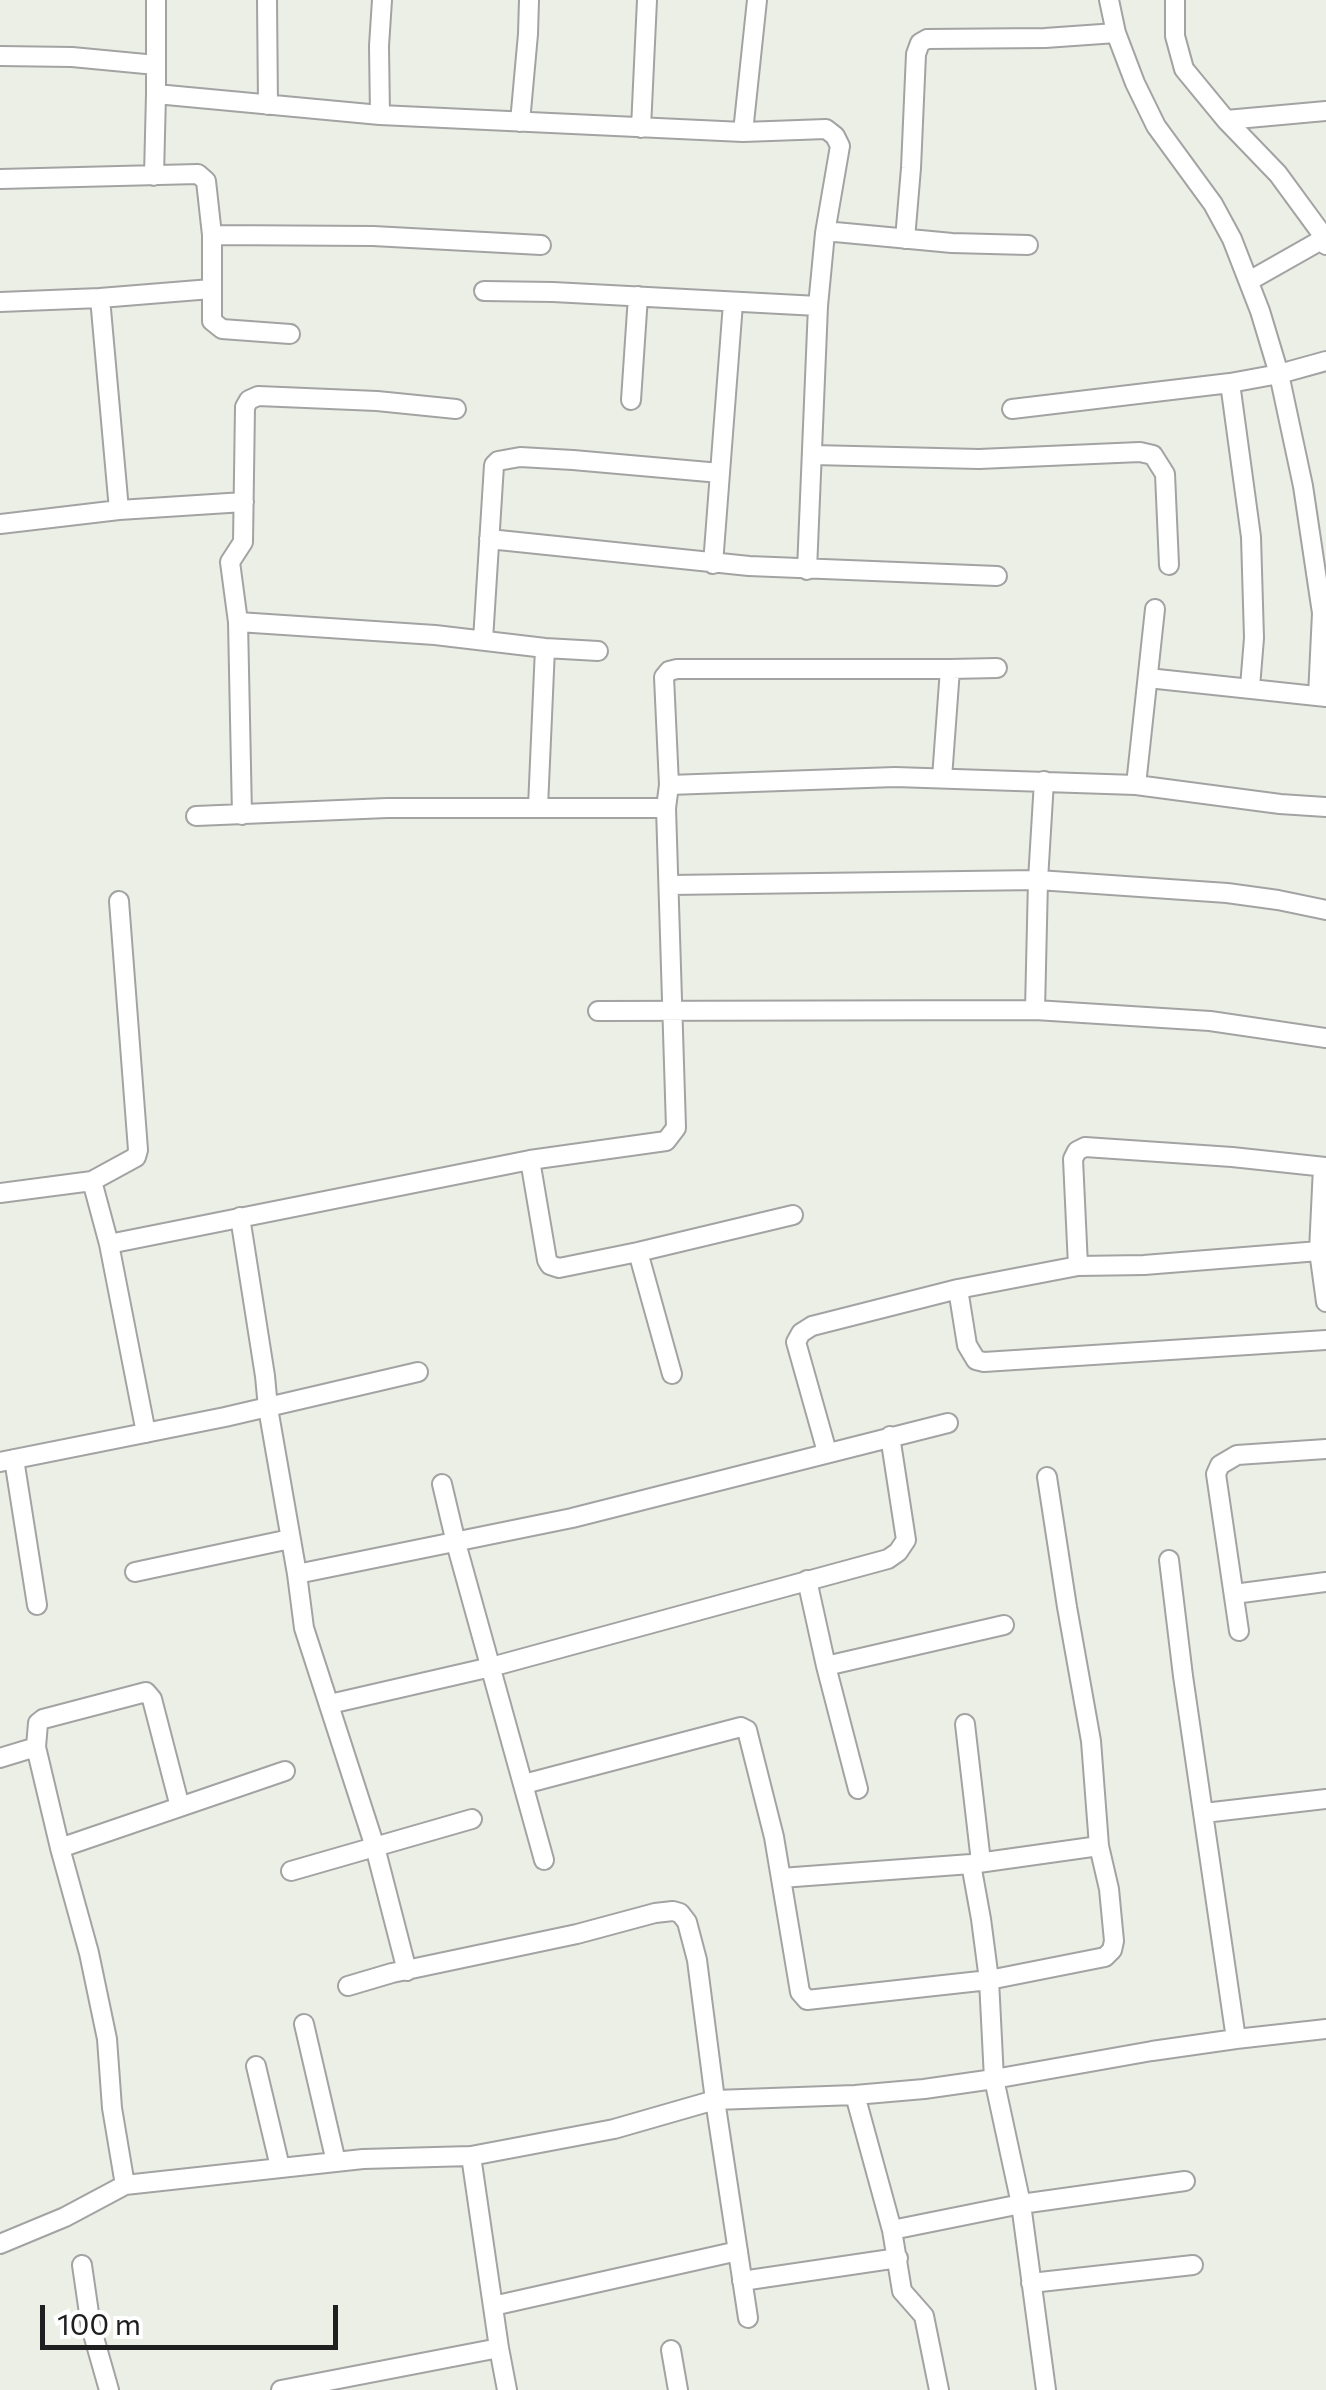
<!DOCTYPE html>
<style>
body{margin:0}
#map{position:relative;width:1326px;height:2390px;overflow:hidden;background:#ebefe6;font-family:Commissioner,sans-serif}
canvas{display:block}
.scale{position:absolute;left:40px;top:2305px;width:298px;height:45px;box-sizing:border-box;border:5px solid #1f1f1f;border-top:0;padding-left:12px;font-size:30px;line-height:35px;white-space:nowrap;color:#1f1f1f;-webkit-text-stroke:8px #fff;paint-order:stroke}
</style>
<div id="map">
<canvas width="1326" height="2390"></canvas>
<div class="scale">100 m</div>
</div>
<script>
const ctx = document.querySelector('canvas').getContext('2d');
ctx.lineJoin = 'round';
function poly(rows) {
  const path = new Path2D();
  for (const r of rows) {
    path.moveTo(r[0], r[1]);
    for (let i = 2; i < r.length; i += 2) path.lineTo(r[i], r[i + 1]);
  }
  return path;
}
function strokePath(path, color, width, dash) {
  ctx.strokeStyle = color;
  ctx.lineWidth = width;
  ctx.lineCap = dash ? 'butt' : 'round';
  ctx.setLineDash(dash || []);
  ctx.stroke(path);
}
const minor = poly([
 [156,0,156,94,380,115,743,132,826,129,835,136,840,146,825,233],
 [267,0,268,105],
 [1109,0,1116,33,1135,83,1156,126,1213,204,1232,239,1260,311,1279,374,1303,486,1322,613,1318,696],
 [1175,0,1175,36,1184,69,1226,120,1278,174,1319,230,1326,245],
 [0,56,72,57,156,65],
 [380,115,379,46,382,0],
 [1226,120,1326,111],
 [520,122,528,34,529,0],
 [641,128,647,0],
 [743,132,757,0],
 [154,176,156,94],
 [0,179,198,174,206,181,212,235,212,321,222,329,290,334],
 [212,235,373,236,541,245],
 [905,239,911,168,916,54,920,43,927,39,1045,38,1116,33],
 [1249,281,1323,239],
 [484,291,553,292,818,306],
 [0,302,100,298,211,289],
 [1230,383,1251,537,1254,638,1250,687],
 [631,400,638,296],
 [1012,409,1230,383,1279,374,1326,361],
 [813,455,979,459,1140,452,1153,455,1165,474,1169,565],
 [119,510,244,502],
 [0,524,119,510,100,298],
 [489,539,749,566,997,576],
 [713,564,733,303],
 [807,570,818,306,825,233,835,232,952,243,1028,245],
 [238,622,230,562,243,542,245,407,249,400,258,396,377,401,456,409],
 [483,640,494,465,498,461,520,457,573,460,720,473],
 [950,669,997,668],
 [1148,678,1326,697],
 [669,785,664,677,669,671,677,669,950,669,942,778],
 [1136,785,1155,609],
 [538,807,545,648],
 [242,815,238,622,435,635,545,648,598,651],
 [196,816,387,808,666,808,669,785,895,777,1136,785,1280,804,1326,807],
 [670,885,1038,880,1227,893,1278,900,1326,910],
 [1035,1010,1038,880,1044,781],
 [598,1011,1035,1010,1210,1021,1326,1038],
 [530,1160,547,1260,550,1265,559,1268,638,1252,793,1215],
 [1323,1167,1319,1251,1326,1302],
 [92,1181,109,1244,146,1433],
 [0,1193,92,1181,136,1157,138,1150,119,901],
 [240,1217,265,1376,268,1408,297,1574,304,1628,375,1847,407,1971],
 [109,1244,530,1160,666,1141,676,1128,666,808],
 [638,1252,672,1374],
 [1078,1266,1073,1159,1077,1151,1085,1147,1232,1157,1326,1167],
 [958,1289,967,1345,976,1360,984,1362,1326,1340],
 [827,1452,796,1342,801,1333,812,1326,958,1289,1078,1266,1144,1265,1319,1251],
 [14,1459,37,1605],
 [0,1462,225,1417,418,1372],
 [442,1484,456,1543,544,1860],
 [1169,1560,1183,1676,1236,2039],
 [135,1572,290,1539],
 [297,1574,572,1518,948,1423],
 [807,1580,826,1666,858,1789],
 [1234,1594,1326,1582],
 [1239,1631,1216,1474,1220,1465,1237,1455,1326,1449],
 [826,1666,1004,1625],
 [330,1704,491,1667,888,1559,898,1552,906,1540,890,1436],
 [965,1724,981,1862],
 [0,1758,36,1747],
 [524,1784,741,1727,747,1730,774,1837,800,1992,807,2000,989,1980,1105,1957,1112,1950,1114,1941,1109,1889,1099,1846,1091,1741,1067,1607,1047,1477],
 [1204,1813,1326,1799],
 [60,1848,285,1771],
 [291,1871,472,1819],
 [781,1878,971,1864,1099,1846],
 [348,1986,392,1973,577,1934,655,1913,673,1911,680,1913,687,1922,697,1960,715,2100,748,2318],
 [304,2024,336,2162],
 [256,2066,280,2167],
 [855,2095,892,2230,902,2291,924,2316,939,2390],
 [471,2156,499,2348,507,2390],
 [125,2185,112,2108,107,2039,89,1953,60,1848,36,1747,38,1723,43,1719,146,1692,152,1699,180,1807],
 [892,2230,1021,2204,994,2079,989,1980,981,1919,971,1864],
 [0,2244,65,2217,125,2185,363,2159,471,2156,614,2129,715,2100,855,2095,924,2089,994,2079,1152,2051,1236,2039,1326,2029],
 [82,2265,91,2327,109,2390],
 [742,2281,898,2258],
 [1031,2283,1193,2265],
 [493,2306,738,2251],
 [671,2350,678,2390],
 [281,2390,499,2348],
 [1046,2390,1021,2204,1185,2181]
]);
strokePath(minor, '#a3a3a3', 22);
strokePath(minor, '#fff', 18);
</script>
